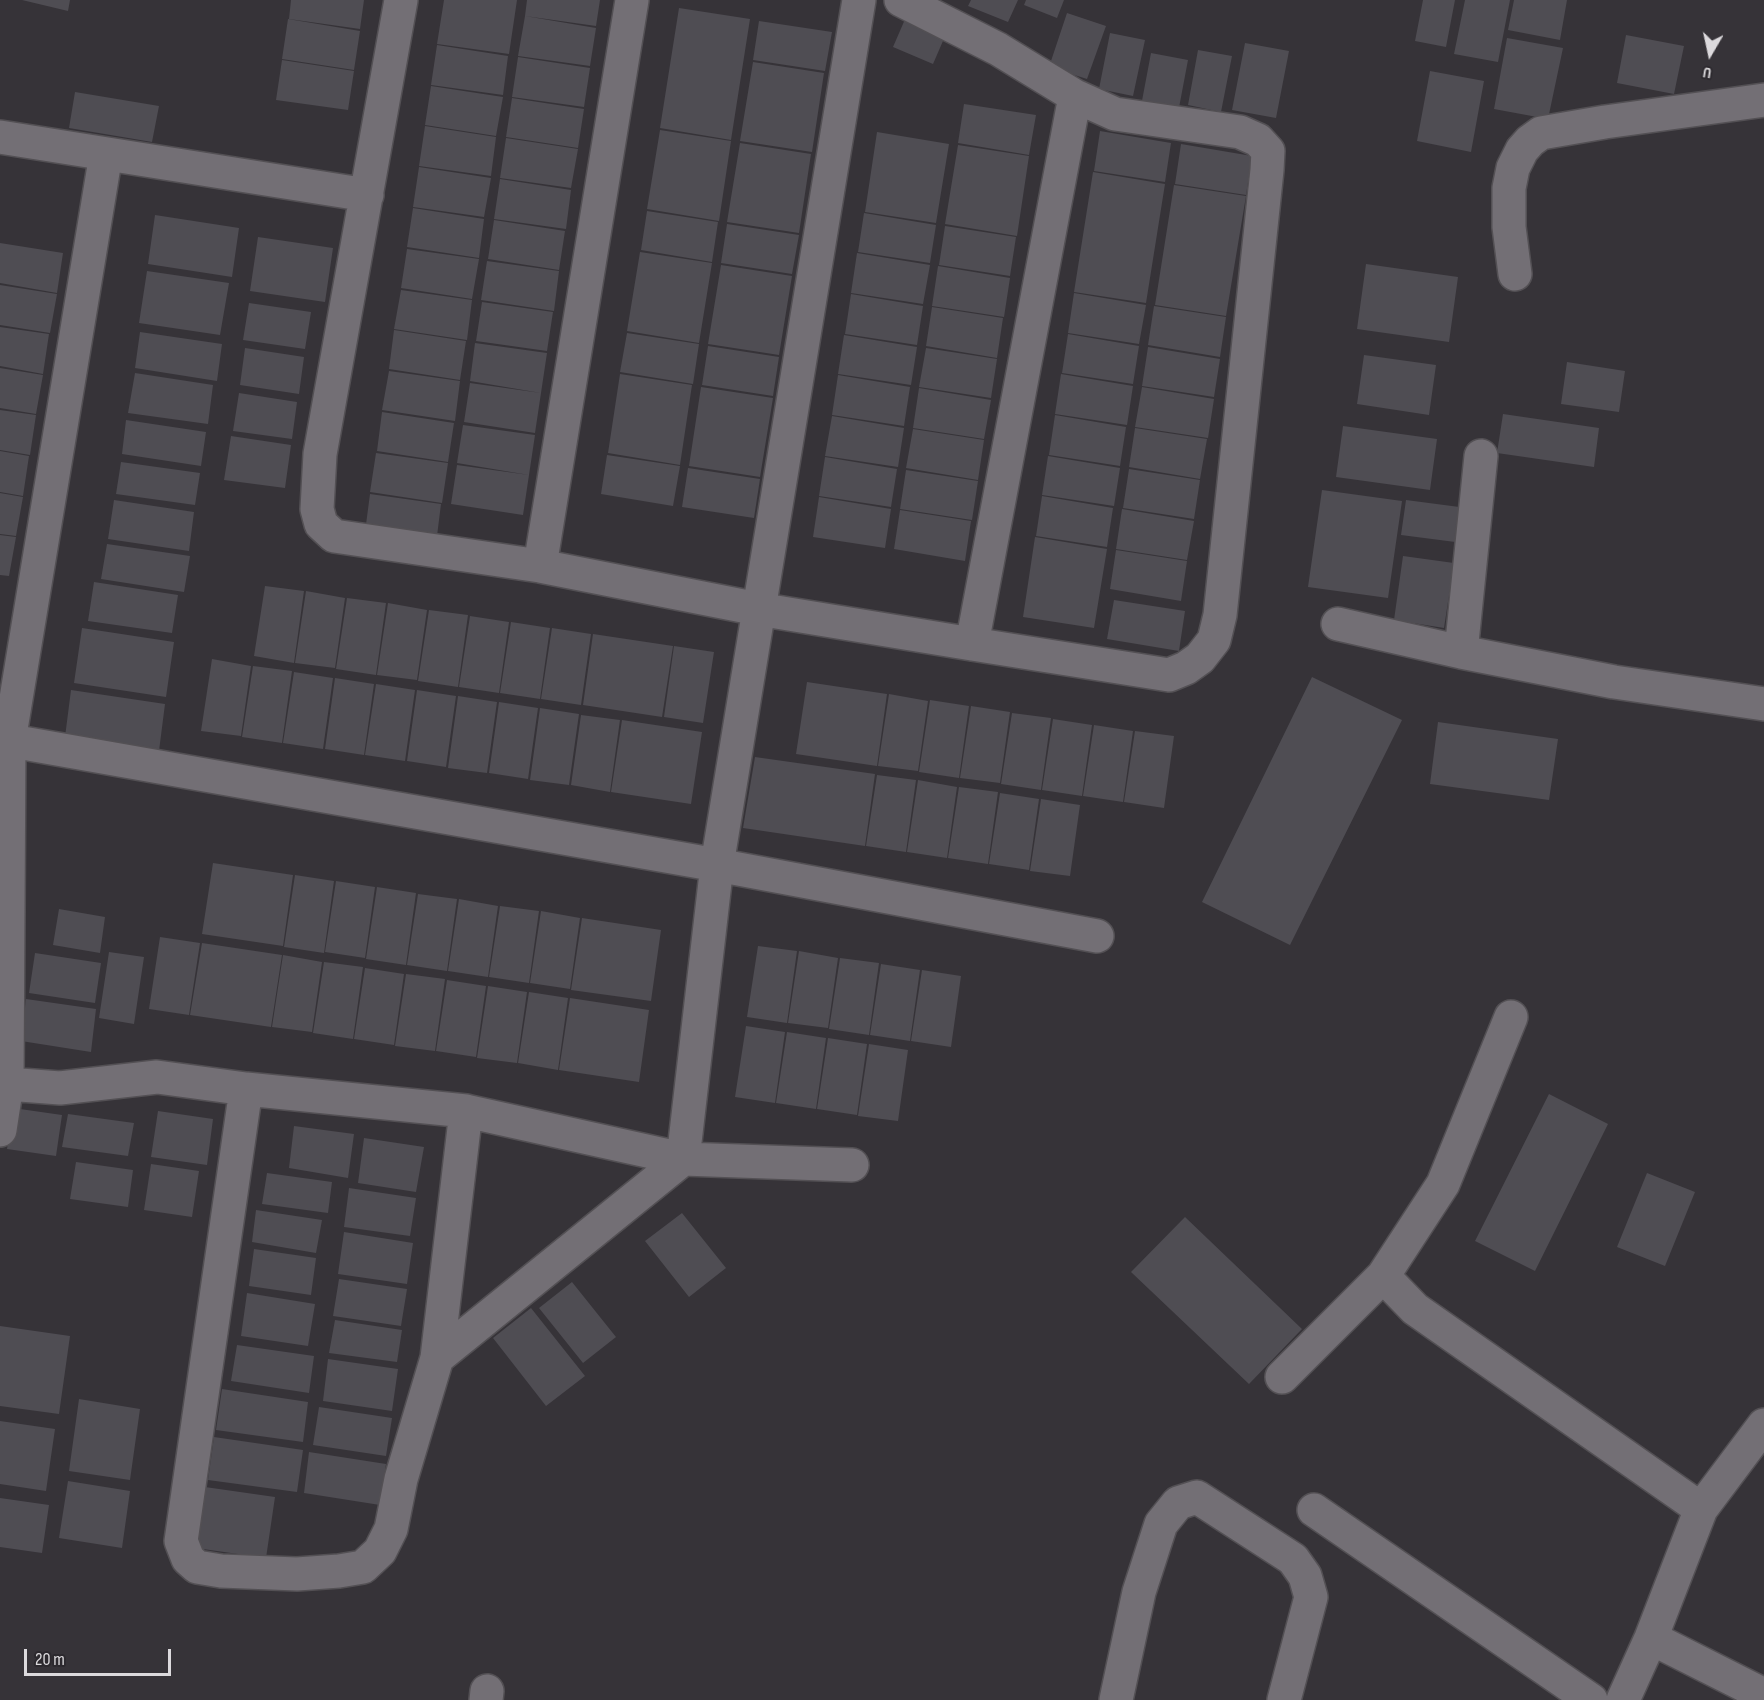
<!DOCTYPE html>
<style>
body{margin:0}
#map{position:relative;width:1764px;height:1700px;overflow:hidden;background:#363338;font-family:"Sofia Sans Condensed",sans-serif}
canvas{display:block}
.north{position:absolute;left:1680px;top:24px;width:60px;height:60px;-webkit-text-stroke:4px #2c292e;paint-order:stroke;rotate:189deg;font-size:16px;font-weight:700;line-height:24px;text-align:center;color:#dcdadd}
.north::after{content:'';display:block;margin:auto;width:21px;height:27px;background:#dcdadd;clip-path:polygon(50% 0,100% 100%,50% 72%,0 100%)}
.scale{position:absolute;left:24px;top:1649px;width:147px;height:27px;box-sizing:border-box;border:3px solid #dcdadd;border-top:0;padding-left:8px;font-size:18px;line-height:21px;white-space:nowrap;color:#dcdadd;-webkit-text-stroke:4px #2c292e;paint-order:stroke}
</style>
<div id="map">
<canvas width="1764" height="1700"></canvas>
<div class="north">U</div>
<div class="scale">20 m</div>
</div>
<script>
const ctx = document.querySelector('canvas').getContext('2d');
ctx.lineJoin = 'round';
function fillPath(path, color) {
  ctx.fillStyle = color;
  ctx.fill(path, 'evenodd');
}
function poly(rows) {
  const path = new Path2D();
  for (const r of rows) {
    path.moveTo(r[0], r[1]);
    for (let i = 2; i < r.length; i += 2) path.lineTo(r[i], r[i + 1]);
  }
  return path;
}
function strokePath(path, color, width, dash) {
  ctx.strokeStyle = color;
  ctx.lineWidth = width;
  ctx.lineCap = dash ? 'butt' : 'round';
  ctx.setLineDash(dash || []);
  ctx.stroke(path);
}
const building = poly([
 [22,0,70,0,68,11],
 [291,0,364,0,360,29,289,19],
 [444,0,517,0,509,54,437,44],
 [527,0,600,0,596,26,525,16],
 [971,0,1018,0,1008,22,968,6],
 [1026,0,1064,0,1057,18,1024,5],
 [1423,0,1455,0,1446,47,1415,41],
 [1465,0,1510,0,1498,62,1454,54],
 [1514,0,1567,0,1560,40,1508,30],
 [679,8,750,19,731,140,660,128],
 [1067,13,1106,26,1087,79,1049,67],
 [525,16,596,28,590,66,518,56],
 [906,17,946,34,933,64,893,47],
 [288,19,360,31,354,70,282,59],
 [759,21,832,32,825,71,753,60],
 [1110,33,1145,40,1133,96,1099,89],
 [1626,35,1684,46,1674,94,1617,83],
 [1507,38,1563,48,1548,119,1494,109],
 [1245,43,1289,51,1276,118,1232,110],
 [437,45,508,56,503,95,431,85],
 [1198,50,1232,56,1221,112,1188,105],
 [1151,53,1188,60,1178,113,1141,106],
 [518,57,590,68,584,107,512,97],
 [282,60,354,71,348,110,276,100],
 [753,62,824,73,812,152,740,141],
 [1430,71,1484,81,1471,152,1417,141],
 [431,86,503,97,496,136,425,125],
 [75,92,159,106,152,142,69,128],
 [512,98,584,109,578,148,506,137],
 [964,104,1036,115,1029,155,958,143],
 [425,126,496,137,491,176,419,166],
 [660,130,731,141,719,221,647,209],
 [1100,131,1171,143,1165,182,1094,171],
 [877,132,949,144,936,223,865,212],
 [506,138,578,149,571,188,500,178],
 [740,143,811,154,799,233,727,222],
 [1181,144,1252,156,1246,195,1175,184],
 [958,145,1029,156,1017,236,945,224],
 [419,167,491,178,484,217,413,207],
 [1093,172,1165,184,1146,303,1074,292],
 [500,179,571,190,566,229,494,219],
 [1174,185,1246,196,1226,316,1155,305],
 [413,208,484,219,479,258,407,247],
 [647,211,718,222,712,262,641,250],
 [864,213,936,225,930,263,858,252],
 [155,215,239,228,232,277,148,264],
 [494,220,565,231,559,270,488,259],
 [727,224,799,235,792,274,721,263],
 [945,226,1016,237,1010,276,939,265],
 [258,237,333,248,325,302,250,291],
 [0,243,63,253,57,293,0,283],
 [407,249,479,259,472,299,401,288],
 [640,252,712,263,699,343,627,331],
 [857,253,930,265,923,304,851,293],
 [487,261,559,271,554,311,481,300],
 [1366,264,1458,277,1449,342,1357,329],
 [721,265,792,276,779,355,708,344],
 [938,266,1010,278,1004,317,932,306],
 [147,271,229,283,220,335,139,323],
 [0,285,57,294,50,333,0,325],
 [401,290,472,300,467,340,394,329],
 [1074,293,1146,305,1139,344,1068,333],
 [851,294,923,306,917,345,845,334],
 [482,302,553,312,547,351,476,341],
 [249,303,311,312,305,349,243,340],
 [1154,306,1226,317,1220,357,1148,345],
 [932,307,1003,318,997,358,926,346],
 [0,327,49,334,43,374,0,366],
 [394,330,466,341,460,380,389,369],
 [140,332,222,344,217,381,135,368],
 [627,333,699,344,693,384,620,372],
 [1068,334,1139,346,1133,384,1062,373],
 [844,335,917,347,911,385,838,374],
 [475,343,547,353,541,393,470,381],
 [708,346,779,357,773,396,702,385],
 [1148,347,1220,359,1214,397,1142,386],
 [245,348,304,357,299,394,240,385],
 [926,348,997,359,991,398,919,387],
 [1364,355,1436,365,1429,415,1357,404],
 [1567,362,1625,371,1619,412,1561,404],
 [0,368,43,375,36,414,0,408],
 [389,371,460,381,455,421,382,410],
 [135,373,213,385,208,424,128,413],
 [620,374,692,385,680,465,608,453],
 [1061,374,1133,386,1127,425,1055,414],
 [838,375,910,387,904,426,832,415],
 [470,383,541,393,535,433,464,422],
 [701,387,773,398,760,477,689,466],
 [1142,387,1214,399,1208,438,1135,427],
 [919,388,991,400,984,439,913,428],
 [239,393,297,402,292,439,233,431],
 [0,410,36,415,30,455,0,450],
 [382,412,454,423,448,462,377,451],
 [1503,414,1599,428,1594,467,1497,453],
 [1055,415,1126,427,1120,466,1049,455],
 [832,416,904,428,898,467,825,456],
 [126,420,206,432,201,466,122,454],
 [463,425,535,435,529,475,457,463],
 [1343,426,1437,439,1430,490,1336,477],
 [1135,428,1207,439,1200,479,1129,467],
 [913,429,984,440,978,480,906,468],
 [231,436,291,445,285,488,224,480],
 [0,451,29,456,23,496,0,492],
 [376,453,448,463,442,503,370,492],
 [607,455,680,466,673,506,601,494],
 [1048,456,1120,468,1114,506,1042,495],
 [825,457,897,469,891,507,819,496],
 [121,462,200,473,195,505,116,494],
 [457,465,529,475,523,515,451,504],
 [688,468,760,479,754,518,682,507],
 [1129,469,1200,480,1194,519,1123,508],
 [906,470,978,481,972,520,900,509],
 [1322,490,1402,501,1388,598,1308,587],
 [0,493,23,497,16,536,0,534],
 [370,494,441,504,436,544,365,532],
 [1042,496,1113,508,1107,547,1036,536],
 [819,497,891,509,885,548,813,537],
 [114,500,194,512,189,551,108,539],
 [1406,500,1467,508,1463,543,1401,535],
 [1122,509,1194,521,1187,560,1116,549],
 [900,510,971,521,965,561,894,549],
 [0,535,16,537,9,576,0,575],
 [1035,537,1107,549,1094,628,1023,617],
 [107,544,190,556,184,592,101,579],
 [1116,550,1187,561,1181,601,1110,589],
 [1403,556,1454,563,1444,628,1394,620],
 [94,582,178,595,172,633,88,621],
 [265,586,304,591,294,663,254,656],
 [306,591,345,598,335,668,295,663],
 [347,598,386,603,376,675,336,669],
 [1114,600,1185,611,1179,651,1107,639],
 [388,603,427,610,417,680,377,675],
 [429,610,468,615,458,687,418,681],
 [470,616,509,622,499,693,459,687],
 [511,622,550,628,540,699,500,693],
 [82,628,174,642,166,697,74,683],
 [552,628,591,634,581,705,541,699],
 [593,634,673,646,662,717,583,705],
 [674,646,714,652,703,723,664,717],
 [212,659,251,666,241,736,201,731],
 [253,666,292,671,282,743,242,737],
 [294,672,333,678,323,749,283,743],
 [1312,677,1402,720,1290,945,1202,902],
 [335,678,374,684,364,755,325,749],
 [807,682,887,694,877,766,796,754],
 [376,684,415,690,405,761,365,755],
 [71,690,165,704,159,751,65,737],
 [417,690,456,696,446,767,407,761],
 [889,694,928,701,918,771,878,766],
 [458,696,497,702,487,773,448,768],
 [930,700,969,706,959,778,919,772],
 [499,702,538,708,528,779,489,773],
 [971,706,1010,712,1000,783,960,778],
 [540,708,579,714,569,785,530,780],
 [1012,713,1051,718,1041,790,1001,784],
 [581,715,620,720,610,792,571,785],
 [1053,719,1092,725,1082,796,1042,790],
 [622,720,702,732,691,804,611,792],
 [1438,722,1558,739,1549,800,1430,784],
 [1094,725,1133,731,1123,802,1083,796],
 [1135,731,1174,736,1164,808,1124,802],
 [755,757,875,774,865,846,743,828],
 [877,775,916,780,906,852,866,846],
 [918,780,957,787,947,858,907,852],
 [959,787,998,792,988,864,948,858],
 [1000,793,1039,799,1029,870,989,864],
 [1041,799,1080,805,1070,876,1030,871],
 [213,863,293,875,283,946,202,934],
 [295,875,334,881,324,953,284,947],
 [336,881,375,887,365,958,325,952],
 [377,887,416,893,406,965,366,959],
 [418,894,457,899,447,971,407,965],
 [459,899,498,906,488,977,448,971],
 [500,906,539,911,529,983,489,977],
 [59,909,105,917,100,953,53,945],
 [541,911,580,918,570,989,530,983],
 [582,918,661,930,651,1001,571,990],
 [160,937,200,943,189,1015,149,1009],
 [202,943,282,955,271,1027,190,1015],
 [758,946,797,951,787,1023,747,1017],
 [799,951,838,958,828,1028,788,1023],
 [109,952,144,957,134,1024,99,1018],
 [35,953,101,963,95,1003,29,993],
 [283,955,322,962,312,1032,272,1027],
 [840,958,879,963,869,1035,829,1029],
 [324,962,363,967,353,1039,313,1033],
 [881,964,920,970,910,1041,870,1035],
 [365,968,404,974,394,1045,354,1039],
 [922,970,961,976,951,1047,911,1041],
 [406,974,445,979,435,1051,395,1046],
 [447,980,486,986,476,1057,436,1051],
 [488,986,527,992,517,1063,477,1058],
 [529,992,568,998,558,1070,518,1063],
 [570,998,649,1010,639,1082,559,1070],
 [26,999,96,1009,91,1052,21,1041],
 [746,1026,785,1032,775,1103,735,1097],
 [787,1032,826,1038,816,1109,776,1103],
 [828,1038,867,1044,857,1115,817,1109],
 [869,1044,908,1050,898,1121,858,1116],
 [1549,1094,1608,1124,1535,1271,1475,1241],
 [13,1108,62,1115,56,1156,7,1149],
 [158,1111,213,1119,207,1165,151,1157],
 [68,1114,134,1123,128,1156,62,1147],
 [294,1126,354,1134,348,1178,289,1168],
 [364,1138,424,1147,416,1192,358,1183],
 [76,1162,133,1170,128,1207,70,1199],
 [151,1164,199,1171,192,1217,144,1210],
 [267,1173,332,1182,328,1213,262,1204],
 [1647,1173,1695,1192,1665,1266,1617,1247],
 [349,1188,416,1198,410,1236,344,1227],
 [256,1210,322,1220,316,1253,252,1242],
 [682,1213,726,1268,689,1297,645,1241],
 [1185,1217,1302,1329,1249,1384,1131,1272],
 [344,1232,413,1243,407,1284,338,1274],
 [254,1249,316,1258,311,1295,249,1286],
 [339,1279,407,1289,401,1326,333,1316],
 [572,1282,616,1337,583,1363,539,1308],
 [247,1293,315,1304,308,1346,241,1336],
 [531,1308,585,1376,546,1406,493,1338],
 [335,1320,402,1330,397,1362,329,1353],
 [0,1326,70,1336,59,1414,0,1406],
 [237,1345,314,1356,309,1393,231,1381],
 [328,1359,398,1369,392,1411,323,1401],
 [222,1389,308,1402,303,1442,216,1430],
 [79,1399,140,1409,130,1480,69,1471],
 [319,1407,392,1418,386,1456,313,1445],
 [0,1421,55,1429,46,1491,0,1484],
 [214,1437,303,1450,297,1492,208,1480],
 [309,1452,386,1464,380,1505,304,1493],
 [68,1481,130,1491,122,1548,59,1538],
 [198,1486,275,1497,266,1558,189,1547],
 [0,1498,49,1505,42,1553,0,1547]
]);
const street = poly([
 [401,0,320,454,317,509,321,524,334,536,540,566,758,609,972,644,1169,675,1186,668,1200,658,1214,640,1220,615,1267,170,1268,151,1258,140,1240,132,1115,114,1075,96,998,49,901,0],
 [0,137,367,195],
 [1515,274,1509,227,1509,188,1513,168,1522,150,1530,141,1541,133,1605,122,1764,100],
 [540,566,632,0],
 [1338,624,1461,652,1614,682,1764,704],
 [972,644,1075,96],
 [1461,652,1481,456],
 [0,739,717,865,1097,936],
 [1511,1017,1443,1184,1383,1276,1415,1309,1701,1509],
 [7,1084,60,1088,157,1077,246,1089,466,1111,683,1159,852,1165],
 [246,1089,181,1541,188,1559,197,1567,221,1571,297,1574,339,1571,363,1567,380,1551,391,1529,401,1479,437,1358,466,1111],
 [0,1130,7,1084,9,741,106,154],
 [437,1358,683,1159,717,865,859,0],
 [1282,1377,1383,1276],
 [1314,1510,1591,1700],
 [1651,1638,1764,1695],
 [486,1700,487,1691],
 [1116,1700,1139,1592,1161,1524,1178,1503,1197,1497,1293,1559,1305,1576,1311,1597,1284,1700],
 [1623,1700,1651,1638,1701,1509,1764,1425]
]);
fillPath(building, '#4f4d53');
strokePath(street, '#535054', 36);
strokePath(street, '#736f75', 33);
</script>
